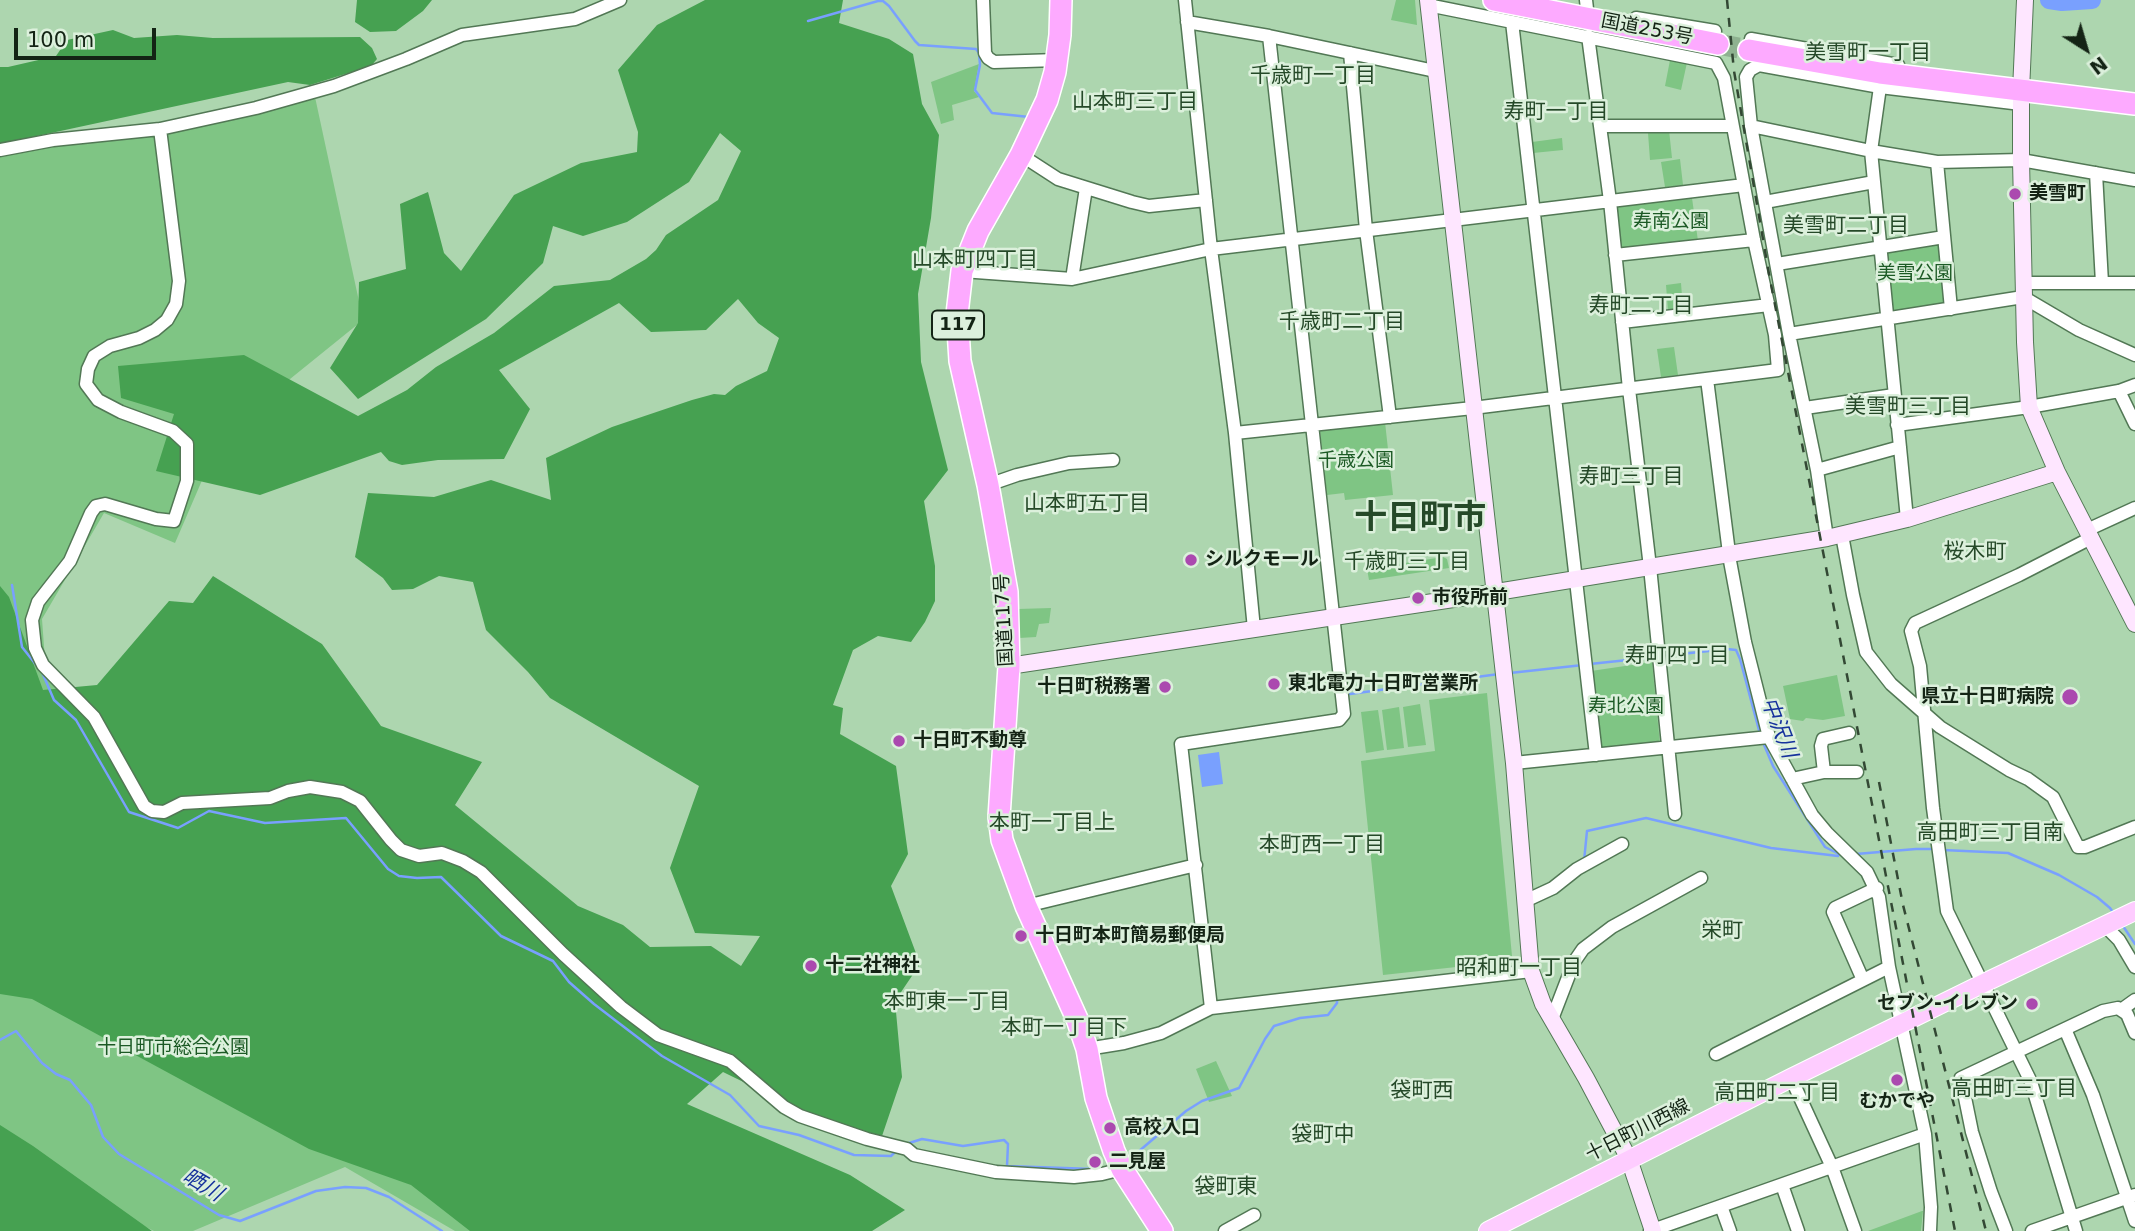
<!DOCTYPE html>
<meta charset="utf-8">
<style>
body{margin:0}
#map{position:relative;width:2135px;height:1231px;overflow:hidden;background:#add6af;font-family:"DejaVu Sans",sans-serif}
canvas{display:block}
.north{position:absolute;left:2051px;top:14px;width:70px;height:70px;-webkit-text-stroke:5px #dcf0dc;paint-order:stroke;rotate:143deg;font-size:19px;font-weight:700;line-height:28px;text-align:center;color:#142415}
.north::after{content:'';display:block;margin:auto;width:24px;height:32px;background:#142415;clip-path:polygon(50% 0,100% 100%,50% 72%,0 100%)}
.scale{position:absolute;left:14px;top:28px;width:142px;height:32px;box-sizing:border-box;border:4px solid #142415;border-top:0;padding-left:9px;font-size:21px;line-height:24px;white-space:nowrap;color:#142415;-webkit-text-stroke:5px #dcf0dc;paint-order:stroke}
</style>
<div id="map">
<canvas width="2135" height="1231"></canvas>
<div class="north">N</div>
<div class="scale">100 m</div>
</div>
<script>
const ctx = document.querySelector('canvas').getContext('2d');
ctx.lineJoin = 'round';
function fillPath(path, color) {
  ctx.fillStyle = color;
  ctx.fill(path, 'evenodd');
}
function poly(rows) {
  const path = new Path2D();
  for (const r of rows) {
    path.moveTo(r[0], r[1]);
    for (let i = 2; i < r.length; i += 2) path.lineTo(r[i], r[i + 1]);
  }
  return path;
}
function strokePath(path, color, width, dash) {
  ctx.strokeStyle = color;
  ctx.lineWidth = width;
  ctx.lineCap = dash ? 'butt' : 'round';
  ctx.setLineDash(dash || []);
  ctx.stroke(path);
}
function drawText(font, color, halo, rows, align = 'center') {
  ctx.font = font + ' "DejaVu Sans","Noto Sans JP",sans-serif';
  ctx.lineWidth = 5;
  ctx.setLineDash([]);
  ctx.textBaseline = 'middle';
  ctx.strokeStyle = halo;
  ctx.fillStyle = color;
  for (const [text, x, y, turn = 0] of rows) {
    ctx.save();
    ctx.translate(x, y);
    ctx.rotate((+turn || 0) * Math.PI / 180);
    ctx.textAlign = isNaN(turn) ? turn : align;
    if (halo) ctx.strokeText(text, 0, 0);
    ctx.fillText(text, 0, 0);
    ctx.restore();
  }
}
const green = poly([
 [1396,0,1415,0,1417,25,1391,20],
 [1671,55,1688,58,1681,90,1665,86],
 [979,64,974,91,979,97,952,105,954,120,941,124,931,82],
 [315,97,363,320,222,434,175,543,104,513,42,619,45,660,141,817,843,1231,455,1231,345,1167,193,1231,154,1231,0,1158,0,157],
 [1669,130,1672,158,1650,160,1648,133],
 [1562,138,1563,150,1533,153,1532,142],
 [1680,159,1683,185,1665,187,1661,162],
 [1692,198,1698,241,1620,250,1615,207],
 [1940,241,1946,298,1943,304,1894,312,1890,307,1885,250],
 [1681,283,1683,309,1668,311,1666,285],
 [1674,347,1678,375,1661,377,1657,349],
 [1385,422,1393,495,1345,500,1344,493,1327,495,1320,430],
 [1443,557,1447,559,1449,568,1369,580,1367,569],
 [1051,608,1049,623,1039,624,1036,637,1019,638,1018,609],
 [1652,662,1660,744,1600,750,1591,671],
 [1837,675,1845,716,1823,720,1806,718,1803,721,1790,719,1783,686],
 [1487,693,1512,956,1502,962,1383,975,1361,761,1435,751,1429,700],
 [1420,704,1426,745,1408,747,1403,707],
 [1399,707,1404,748,1387,750,1382,710],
 [1378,710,1384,750,1366,753,1361,712],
 [1216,1061,1232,1096,1209,1102,1196,1069],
 [1923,1211,1921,1231,1868,1231,1922,1211]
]);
const forest = poly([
 [357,0,432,0,423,11,396,31,370,32,355,22],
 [705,0,843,0,839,23,889,39,913,54,922,104,939,135,931,218,918,294,921,362,948,470,924,501,935,566,935,601,925,622,911,642,878,636,853,650,833,705,843,708,840,734,896,766,908,854,891,886,920,964,895,1001,902,1077,881,1139,813,1116,723,1072,687,1104,850,1175,905,1210,872,1231,470,1231,411,1185,309,1149,32,999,0,994,0,586,9,597,43,690,97,685,169,601,193,603,213,576,322,644,381,726,482,762,455,805,578,906,623,925,650,947,711,946,741,966,760,936,695,933,670,868,699,786,550,698,528,672,486,630,473,582,439,576,413,589,392,590,383,578,355,557,368,493,434,497,491,480,551,500,546,458,612,427,692,400,714,394,725,395,736,386,767,371,779,338,758,323,738,299,706,330,679,331,651,332,619,303,499,370,530,409,504,459,438,460,402,465,389,461,381,452,260,495,156,471,174,414,121,398,118,366,244,355,358,416,407,390,436,367,494,333,554,286,610,280,646,259,656,250,666,235,718,200,741,151,720,133,689,182,627,222,583,236,553,226,543,263,486,319,358,399,330,368,358,323,359,282,406,269,400,204,428,192,444,253,461,271,514,195,581,163,637,152,638,132,618,70,657,25],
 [113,30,134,38,177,35,213,38,360,37,372,48,377,59,371,66,310,85,288,82,0,144,0,67,8,67,56,56,67,40],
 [0,1125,33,1146,152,1231,0,1231]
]);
const water = poly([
 [1219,752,1223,784,1202,787,1198,755]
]);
const stream = poly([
 [808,21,878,1,883,1,889,6,915,41,919,45,976,49,979,53,980,65,975,90,992,113,1029,117],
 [12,585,22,647,37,666],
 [1663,656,1727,649,1736,650,1740,659,1760,734],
 [1590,664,1656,657],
 [42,672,54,700,76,720,129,812,178,828,209,811,265,823,346,818,388,869,399,876,417,878,441,877,501,936,553,961,569,982,594,1004,662,1056,730,1095,759,1126,799,1135,854,1155,891,1156,895,1152],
 [1510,673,1583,665],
 [1350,694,1499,674],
 [1762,740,1773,766,1825,847,1843,856],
 [1943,850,2008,853,2059,875,2097,897,2110,908,2115,915],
 [1856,854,1916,849,1933,849],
 [1584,861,1587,831,1646,818,1771,848,1838,856],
 [2123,926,2135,944],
 [0,1040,16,1031,42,1063,56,1074,70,1080,91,1105,103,1137,119,1154,219,1215,240,1221,316,1191,345,1187,366,1188,389,1197,442,1231],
 [906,1144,922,1139,963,1146,1004,1140,1008,1144,1007,1166,1093,1169],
 [1125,1158,1138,1152,1186,1111,1202,1101,1239,1088,1265,1039,1274,1026,1300,1018,1328,1015,1337,1003,1337,996]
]);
const river = poly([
 [2049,0,2062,2,2092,0]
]);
const highwayTunnel = poly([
 [1718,44,1749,50]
]);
const street = poly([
 [983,0,985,53,988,58,994,62,1057,60],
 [1185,0,1211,249,1235,433,1254,629],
 [1586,0,1588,18],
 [1636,18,1715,31],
 [1187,22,1269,36,1435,71],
 [1512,22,1596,755],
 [1588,36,1610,201,1629,389,1650,567,1675,814],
 [1751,39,1898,65],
 [1350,53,1366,230,1390,417],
 [1880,87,1871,151,1907,519],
 [1600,126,1731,126],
 [1751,126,1871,151,1937,162,2021,160,2135,180],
 [160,129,179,281,176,304,167,320,155,330,139,338,110,346,94,356,88,369,86,384,98,400,121,412,173,431,187,444,187,481,174,521,156,519,105,504,96,506,91,513,70,561,38,602,32,620,35,648,43,665,94,717,144,806,152,811,164,812,182,803,270,798,288,791,310,787,342,792,360,801,391,840,401,850,419,856,442,853,463,861,481,872,563,954,621,1007,658,1035,730,1061,784,1107,800,1116,867,1139,907,1149,914,1155,996,1172,1074,1177,1102,1174,1122,1169],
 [0,150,53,140,160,129,256,108,334,86,406,59,462,35,575,19,620,0],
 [1021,155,1058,179,1132,202,1149,206,1206,200],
 [1937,162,1951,309],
 [2096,173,2102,283],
 [1765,202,1874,182],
 [1615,255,1754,240],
 [1777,264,1944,237],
 [962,271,1072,279,1211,249,1744,185],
 [1072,279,1086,188],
 [2023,283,2135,283],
 [1622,322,1769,305],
 [1789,334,2023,297,2079,330,2135,355],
 [1707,379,1730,561,1745,642,1769,737,1812,815,1827,833,1867,872,1879,897,1889,967,1925,1134,1931,1207,1930,1231],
 [2119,391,2135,424],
 [1805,408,1894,395],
 [1897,425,2029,407,2119,391,2135,385],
 [1235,433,1473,408,1778,370,1775,335,1754,240,1724,78,1716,63,1428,5],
 [1817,470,1900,447],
 [988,485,1017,475,1069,463,1113,460],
 [2087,530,2135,508],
 [1842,535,1853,595,1866,652,1891,684,1940,727,2009,770,2028,779,2053,797,2078,847,2085,847,2135,827],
 [1827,538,1817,470,1789,334,1751,126,1746,77,1750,70,1759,65,1880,87,2021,104],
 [1514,763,1769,737],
 [1824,772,1857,772],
 [1792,779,1824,772,1821,746,1823,739,1849,733],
 [1525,901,1553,888,1577,869,1622,844],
 [1026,906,1196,865],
 [2104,925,2119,940,2135,967],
 [1863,980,1833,912,1835,908,1877,888],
 [1211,1008,1181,744,1339,720,1344,714,1269,36],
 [2121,1010,2135,1000],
 [1552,1019,1574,962,1583,949,1612,927,1701,878],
 [2065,1029,2093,1095,2135,1221],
 [1087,1049,1124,1043,1161,1033,1211,1008,1531,971],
 [1716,1054,1889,967],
 [1791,1078,1832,1167,1855,1231],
 [1782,1185,1798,1231],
 [1721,1206,1730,1231],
 [1225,1231,1254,1215],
 [1650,1231,1925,1134],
 [2006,1231,1991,1192,1972,1132,1961,1078,2103,1011,2118,1008,2127,1014,2135,1033],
 [2032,1231,2135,1195],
 [2076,1231,2031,1082,1947,911,1933,808,1920,666,1911,631,1915,623,2019,575,2091,538]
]);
const secondary = poly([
 [1428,0,1514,763,1531,971,1543,1004,1586,1078,1629,1159,1653,1231],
 [2025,0,2021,91,2021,160,2025,342,2029,407,2057,472,2135,624],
 [1009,666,1460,598,1827,538,1907,519,2057,472]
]);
const primary = poly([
 [1488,1231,1791,1078,1984,983,2135,911]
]);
const highway = poly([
 [1061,0,1060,35,1055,72,1047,100,1021,155,978,231,962,271,957,314,960,361,988,485,1007,592,1009,666,999,817,1002,840,1026,906,1077,1019,1087,1049,1096,1098,1114,1151,1122,1169,1162,1231],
 [1494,0,1718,44],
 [1749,50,1880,73,2135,104]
]);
const rail = poly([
 [1727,0,1734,71,1769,274,1955,1231],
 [1879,782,1903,905,1986,1231]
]);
const markers = [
 [2015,194,7,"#ab49af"],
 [1191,560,7,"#ab49af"],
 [1418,598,7,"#ab49af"],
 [1274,684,7,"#ab49af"],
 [1165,687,7,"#ab49af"],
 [2070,697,9,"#ab49af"],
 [899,741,7,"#ab49af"],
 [1021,936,7,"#ab49af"],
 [811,966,7,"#ab49af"],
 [2032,1004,7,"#ab49af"],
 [1897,1080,7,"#ab49af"],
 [1110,1128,7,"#ab49af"],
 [1095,1162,7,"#ab49af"]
];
const shields = [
 [958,325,52]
];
const shieldNames = [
 ["117",958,325]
];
const streetNames = [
 ["国道253号",1647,30,11],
 ["国道117号",1005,620,-93],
 ["十日町川西線",1638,1131,-27]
];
const poiNames = [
 ["美雪町",2029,194],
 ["シルクモール",1205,560],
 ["市役所前",1432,598],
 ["東北電力十日町営業所",1288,684],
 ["十日町税務署",1151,687,"right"],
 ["県立十日町病院",2054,697,"right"],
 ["十日町不動尊",913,741],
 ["十日町本町簡易郵便局",1035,936],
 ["十二社神社",825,966],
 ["セブン-イレブン",2018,1004,"right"],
 ["むかでや",1897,1102,"center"],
 ["高校入口",1124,1128],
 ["二見屋",1109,1162]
];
const parkNames = [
 ["寿南公園",1671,222],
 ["美雪公園",1915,274],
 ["千歳公園",1356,461],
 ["寿北公園",1626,707],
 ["十日町市総合公園",173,1048]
];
const neighbourhoodNames = [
 ["美雪町一丁目",1868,54],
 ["千歳町一丁目",1313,77],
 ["山本町三丁目",1135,103],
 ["寿町一丁目",1556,113],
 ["美雪町二丁目",1846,227],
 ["山本町四丁目",975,261],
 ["寿町二丁目",1641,307],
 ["千歳町二丁目",1342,323],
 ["美雪町三丁目",1908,408],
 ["寿町三丁目",1631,478],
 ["山本町五丁目",1087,505],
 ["桜木町",1975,553],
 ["千歳町三丁目",1407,563],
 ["寿町四丁目",1677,657],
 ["本町一丁目上",1052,824],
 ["高田町三丁目南",1990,834],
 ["本町西一丁目",1322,846],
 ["栄町",1722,932],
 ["昭和町一丁目",1519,969],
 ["本町東一丁目",947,1003],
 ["本町一丁目下",1064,1029],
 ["高田町三丁目",2014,1090],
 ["袋町西",1422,1092],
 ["高田町二丁目",1777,1094],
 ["袋町中",1323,1136],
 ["袋町東",1226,1188]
];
const waterNames = [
 ["中沢川",1778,728,69],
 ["晒川",202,1186,31]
];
const townNames = [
 ["十日町市",1420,519]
];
fillPath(green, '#7fc584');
fillPath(forest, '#46a151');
fillPath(water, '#79a0fe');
strokePath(stream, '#79a0fe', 2.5);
strokePath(river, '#79a0fe', 18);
strokePath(highwayTunnel, '#8eb290', 21, [21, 10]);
strokePath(street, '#527855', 15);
strokePath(secondary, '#527855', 18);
strokePath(primary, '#fff', 20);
strokePath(highway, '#fff', 24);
strokePath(street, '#fff', 12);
strokePath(secondary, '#fee6ff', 16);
strokePath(primary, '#feccff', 18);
strokePath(highway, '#fdaaff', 21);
strokePath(rail, '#334834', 2.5, [9, 9]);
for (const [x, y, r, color] of markers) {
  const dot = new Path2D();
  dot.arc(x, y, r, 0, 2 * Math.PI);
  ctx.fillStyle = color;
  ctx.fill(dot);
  strokePath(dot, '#dcf0dc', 2.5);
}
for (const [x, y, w] of shields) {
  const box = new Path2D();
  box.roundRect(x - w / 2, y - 14.5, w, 29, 5);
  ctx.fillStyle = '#dcf0dc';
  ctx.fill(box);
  strokePath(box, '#142415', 2);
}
drawText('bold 18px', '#142415', null, shieldNames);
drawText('19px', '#142415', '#dcf0dc', streetNames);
drawText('bold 19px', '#142415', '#dcf0dc', poiNames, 'left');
drawText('19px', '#1c5a25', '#dcf0dc', parkNames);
drawText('21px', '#254928', '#dcf0dc', neighbourhoodNames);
drawText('italic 21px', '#16329c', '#dcf0dc', waterNames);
drawText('bold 33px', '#254928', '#dcf0dc', townNames);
</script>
